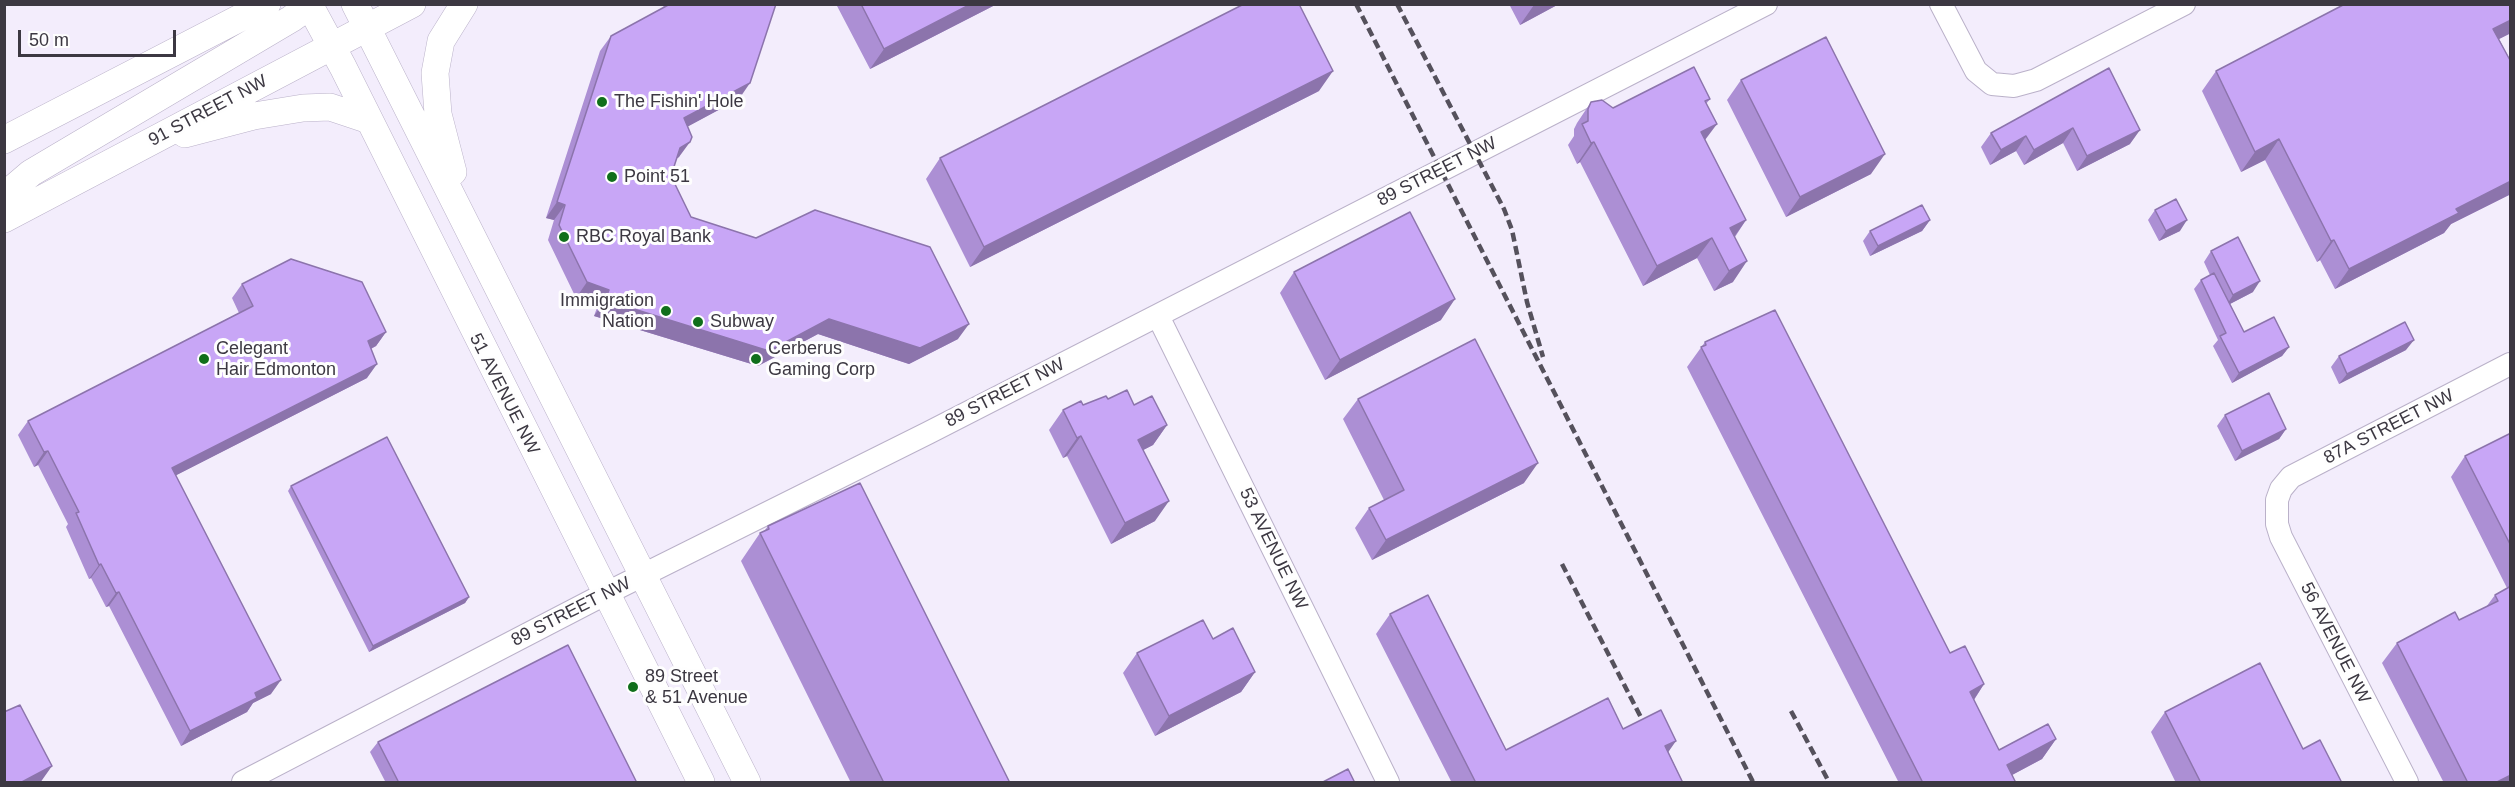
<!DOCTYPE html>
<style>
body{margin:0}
#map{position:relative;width:2515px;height:787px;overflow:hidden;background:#f3edfc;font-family:Arial,sans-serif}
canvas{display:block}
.frame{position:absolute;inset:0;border:6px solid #3c3842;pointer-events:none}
.scale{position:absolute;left:18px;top:30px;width:158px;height:27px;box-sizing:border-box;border:3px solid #3c3842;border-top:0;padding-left:8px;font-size:18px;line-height:21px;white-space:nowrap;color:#3c3842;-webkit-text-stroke:4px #fefefe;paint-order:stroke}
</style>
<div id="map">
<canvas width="2515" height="787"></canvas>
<div class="frame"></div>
<div class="scale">50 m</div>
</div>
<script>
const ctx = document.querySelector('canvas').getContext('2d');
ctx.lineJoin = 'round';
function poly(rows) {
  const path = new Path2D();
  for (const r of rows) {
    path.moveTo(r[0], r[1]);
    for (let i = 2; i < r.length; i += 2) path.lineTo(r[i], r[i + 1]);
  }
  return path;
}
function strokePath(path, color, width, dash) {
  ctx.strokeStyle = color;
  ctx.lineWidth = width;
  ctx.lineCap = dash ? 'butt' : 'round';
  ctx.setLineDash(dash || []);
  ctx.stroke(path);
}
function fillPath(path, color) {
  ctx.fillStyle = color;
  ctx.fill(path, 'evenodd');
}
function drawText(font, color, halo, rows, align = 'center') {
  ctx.font = font + ' Arial,sans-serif';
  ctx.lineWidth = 6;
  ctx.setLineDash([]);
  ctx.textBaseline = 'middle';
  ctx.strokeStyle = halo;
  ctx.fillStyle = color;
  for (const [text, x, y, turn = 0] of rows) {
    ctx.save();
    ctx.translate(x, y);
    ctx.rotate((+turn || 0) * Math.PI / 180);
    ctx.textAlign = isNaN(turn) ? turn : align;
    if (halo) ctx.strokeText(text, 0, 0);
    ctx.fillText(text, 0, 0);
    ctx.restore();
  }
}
const minor = poly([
 [1941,4,1976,71,1992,84,2014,86,2036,80,2184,4],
 [1158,316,1388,782],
 [243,782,605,594,928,433,1766,4],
 [2407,782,2281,537,2277,524,2277,500,2281,489,2291,477,2510,364]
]);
const major = poly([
 [309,4,343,67,701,782],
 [355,4,747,782],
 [185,134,254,116,303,108,330,107,369,120],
 [4,140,267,4],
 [453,172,438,114,435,73,441,41,464,4],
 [4,196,31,173,291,19,312,4],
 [4,219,412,4]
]);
const rail = poly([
 [1356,4,1753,782],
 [1397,4,1504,209,1512,230,1527,302,1543,357],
 [1562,564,1650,735],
 [1791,711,1829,782]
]);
const wall = poly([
 [664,4,776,4,739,99,688,126,679,157,676,159,671,176,691,217,958,339,909,364,818,334,758,366,594,316,598,305,576,298,548,240,554,220,546,218,600,51,611,36,663,9],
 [836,4,997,4,870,69],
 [1509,4,1559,4,1520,25],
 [2511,4,2511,32,2509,34,2499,39,2511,62,2511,194,2451,224,2444,233,2335,289,2320,260,2317,262,2265,160,2241,172,2202,91,2216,71],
 [2109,68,2130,144,2077,171,2063,143,2024,165,2016,151,1990,165,1981,147,1991,133],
 [1741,80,1871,174,1786,217,1727,100],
 [1319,91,970,267,926,179,940,158],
 [1710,99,1706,104,1705,140,1746,220,1735,237,1733,282,1714,291,1697,258,1643,286,1580,162,1577,164,1568,145,1574,136,1574,129,1577,123,1591,102,1613,108],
 [2155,210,2180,231,2159,241,2148,220],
 [1930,220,1922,231,1870,256,1863,241,1870,231],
 [2211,251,2253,292,2230,304,2244,332,2289,347,2282,356,2232,383,2213,346,2218,340,2194,289,2201,280,2210,275,2204,262],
 [1294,272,1441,320,1325,380,1280,293],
 [242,284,386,332,376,346,371,349,367,378,176,475,271,694,253,703,247,712,181,746,109,606,106,607,91,578,89,579,66,527,68,524,38,465,34,467,18,435,28,421,239,313,232,298],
 [1705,342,1950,653,1984,684,1974,700,1999,750,2056,739,2042,759,2012,775,2016,783,1899,783,1687,367],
 [2406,350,2339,384,2331,367,2339,356],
 [1108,399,1134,405,1167,425,1153,445,1143,450,1155,521,1111,544,1067,456,1063,458,1049,430,1063,410],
 [1358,399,1524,483,1372,560,1355,528,1369,508,1384,500,1343,419],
 [2225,415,2286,429,2279,439,2235,461,2217,426],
 [2511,433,2511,783,2444,783,2382,663,2397,643,2459,620,2486,607,2495,595,2507,588,2451,477,2465,456],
 [291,486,469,597,465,603,369,652,288,491],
 [768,526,1010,783,851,783,741,561,760,533,765,530],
 [1390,614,1506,750,1623,729,1668,751,1683,783,1452,783,1376,634],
 [1213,639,1255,672,1241,692,1155,736,1123,673,1137,653],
 [2165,712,2303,749,2342,783,2176,783,2151,732],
 [378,742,637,783,386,783,370,752]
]);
const shadedWall = poly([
 [971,4,997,4,870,69,884,49],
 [1559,4,1520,25,1534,5],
 [2511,20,2511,32,2509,34,2479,49,2493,29],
 [1333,71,1319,91,970,267,984,247],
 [750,83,739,99,674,134,684,118],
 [1717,124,1702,144,1701,132],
 [2073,128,2063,143,2024,165,2034,150],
 [2140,130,2130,144,2077,171,2087,156],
 [2026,136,2016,151,1990,165,2001,150],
 [2279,139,2265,160,2241,172,2255,152],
 [690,142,679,157,669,163,680,148],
 [1594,142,1580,162,1577,164,1591,143],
 [1885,154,1871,174,1786,217,1800,197],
 [2511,181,2511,194,2451,224,2444,233,2335,289,2349,269,2456,209],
 [557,202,565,205,554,220,546,218],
 [1746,220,1732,240,1716,248,1730,228],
 [1930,220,1922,231,1870,256,1878,246],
 [2187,220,2180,231,2159,241,2166,231],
 [1712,238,1697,258,1643,286,1657,266],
 [2334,240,2320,260,2317,262,2331,241],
 [1747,261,1733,282,1714,291,1729,271],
 [2260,281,2253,292,2226,306,2233,295],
 [587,282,609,290,598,305,576,298],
 [1455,299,1441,320,1325,380,1340,360],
 [605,300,829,319,969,324,958,339,909,364,818,334,758,366,594,316],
 [386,332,376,346,358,355,368,341],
 [2414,340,2406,350,2339,384,2347,374],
 [2289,347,2282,356,2232,383,2239,373],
 [377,364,367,378,163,482,172,468],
 [1167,425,1153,445,1124,460,1138,440],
 [2286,429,2279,439,2235,461,2242,451],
 [1081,436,1067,456,1063,458,1077,438],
 [48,451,38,465,34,467,44,452],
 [1538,463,1524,483,1372,560,1386,540],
 [1169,501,1155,521,1111,544,1125,523],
 [101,564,91,578,89,579,99,565],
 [119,592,109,606,106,607,116,593],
 [469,597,465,603,369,652,373,646],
 [1255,672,1241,692,1155,736,1169,716],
 [281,680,271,694,253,703,247,712,181,746,190,731,255,693],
 [1984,684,1971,704,1970,692],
 [2056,739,2042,759,1997,783,2007,765],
 [1676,741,1662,761,1665,746],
 [52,766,40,783,20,783],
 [2511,775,2511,783,2495,783]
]);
const building = poly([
 [670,4,776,4,750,83,684,118,692,137,690,142,680,148,671,176,691,217,756,238,815,210,930,247,969,324,920,348,829,319,769,351,605,300,609,290,587,282,559,225,565,205,557,202,611,36,670,4],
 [861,4,971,4,884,49,861,4],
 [1244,4,1299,4,1333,71,984,247,940,158,1244,4],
 [2345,4,2511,4,2511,20,2493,29,2511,62,2511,181,2456,209,2459,213,2349,269,2334,240,2331,241,2279,139,2255,152,2216,71,2345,4],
 [1826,37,1885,154,1800,197,1741,80,1826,37],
 [1694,67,1710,99,1705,101,1717,124,1701,132,1746,220,1730,228,1747,261,1729,271,1712,238,1657,266,1594,142,1591,143,1582,124,1588,121,1588,109,1591,102,1602,100,1613,108,1694,67],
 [2109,68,2140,130,2087,156,2073,128,2034,150,2026,136,2001,150,1991,133,2109,68],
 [2176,199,2187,220,2166,231,2155,210,2176,199],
 [1922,205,1930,220,1878,246,1870,231,1922,205],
 [1410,212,1455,299,1340,360,1294,272,1410,212],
 [2238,237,2260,281,2233,295,2211,251,2238,237],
 [291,259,362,282,386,332,368,341,377,364,172,468,281,680,255,693,257,698,190,731,119,592,116,593,101,564,99,565,76,513,79,512,48,451,44,452,28,421,253,306,242,284,291,259],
 [2214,273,2244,332,2274,317,2289,347,2239,373,2220,336,2226,333,2201,280,2214,273],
 [1775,310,1950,653,1965,646,1984,684,1970,692,1999,750,2048,724,2056,739,2007,765,2016,783,1923,783,1701,347,1706,345,1705,342,1775,310],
 [2405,322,2414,340,2347,374,2339,356,2405,322],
 [1475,339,1538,463,1386,540,1369,508,1404,490,1358,399,1475,339],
 [1127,390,1134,405,1152,396,1167,425,1138,440,1169,501,1125,523,1081,436,1077,438,1063,410,1081,401,1083,405,1106,396,1108,399,1127,390],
 [2269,393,2286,429,2242,451,2225,415,2269,393],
 [2511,433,2511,546,2465,456,2511,433],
 [387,437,469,597,373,646,291,486,387,437],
 [860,483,1010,783,884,783,760,533,769,529,768,526,860,483],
 [2511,586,2511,775,2495,783,2468,783,2397,643,2455,612,2459,620,2498,601,2495,595,2511,586],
 [1428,595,1506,750,1608,698,1623,729,1661,710,1676,741,1665,746,1683,783,1476,783,1390,614,1428,595],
 [1203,620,1213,639,1233,628,1255,672,1169,716,1137,653,1203,620],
 [568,645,637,783,399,783,378,742,568,645],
 [2260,663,2303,749,2320,740,2342,783,2201,783,2165,712,2260,663],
 [20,705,52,766,20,783,4,783,4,712,20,705],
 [1348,769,1355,783,1321,783,1348,769]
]);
const markers = [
 [602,102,6,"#106f1b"],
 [612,177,6,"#106f1b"],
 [564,237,6,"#106f1b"],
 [666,311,6,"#106f1b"],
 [698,322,6,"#106f1b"],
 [204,359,6,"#106f1b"],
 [756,359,6,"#106f1b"],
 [633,687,6,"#106f1b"]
];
const poiNames = [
 ["The Fishin' Hole",614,102],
 ["Point 51",624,177],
 ["RBC Royal Bank",576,237],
 ["Immigration",654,301,"right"],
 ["Nation",654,322,"right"],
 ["Subway",710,322],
 ["Celegant",216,349],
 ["Hair Edmonton",216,370],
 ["Cerberus",768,349],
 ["Gaming Corp",768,370],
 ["89 Street",645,677],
 ["& 51 Avenue",645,698]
];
const streetNames = [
 ["91 STREET NW",208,111,-28],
 ["89 STREET NW",1437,172,-27],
 ["89 STREET NW",1005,393,-27],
 ["51 AVENUE NW",504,394,63],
 ["87A STREET NW",2389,427,-27],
 ["53 AVENUE NW",1273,549,64],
 ["89 STREET NW",571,612,-27],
 ["56 AVENUE NW",2335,643,63]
];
strokePath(minor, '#bab1c9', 24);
strokePath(major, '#bab1c9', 28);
strokePath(minor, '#fff', 22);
strokePath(major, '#fff', 27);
strokePath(rail, '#55515c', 4.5, [9, 4.5]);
fillPath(wall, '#ac8fd4');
fillPath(shadedWall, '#8c74ac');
fillPath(building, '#c8a6f6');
strokePath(building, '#8c74ac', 1.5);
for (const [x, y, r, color] of markers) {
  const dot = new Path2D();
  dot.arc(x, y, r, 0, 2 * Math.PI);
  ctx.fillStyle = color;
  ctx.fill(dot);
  strokePath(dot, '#fefefe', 2);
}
drawText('18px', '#3c3842', '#fefefe', poiNames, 'left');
drawText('18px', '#3c3842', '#fefefe', streetNames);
</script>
